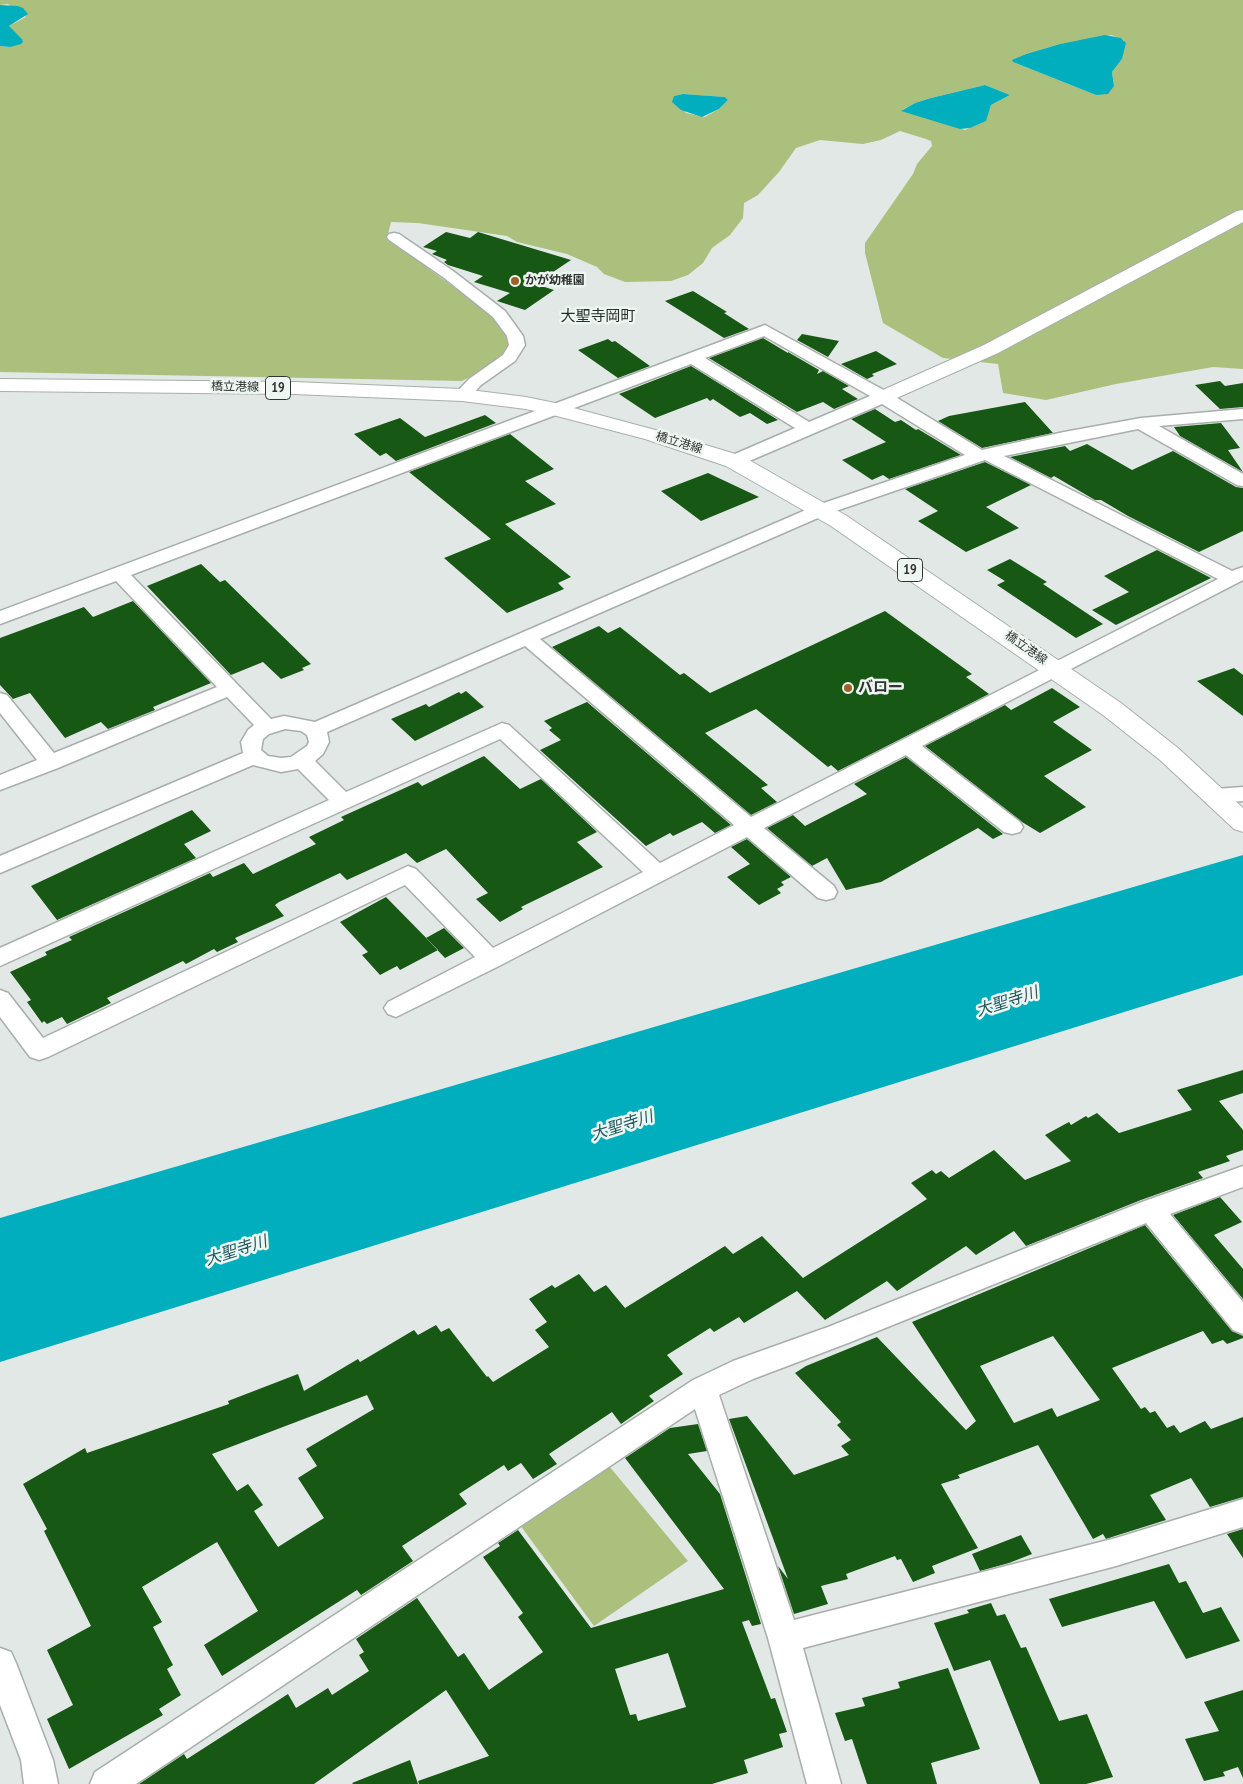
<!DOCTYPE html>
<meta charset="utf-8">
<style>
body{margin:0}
canvas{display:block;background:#e1e8e5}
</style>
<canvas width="1243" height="1784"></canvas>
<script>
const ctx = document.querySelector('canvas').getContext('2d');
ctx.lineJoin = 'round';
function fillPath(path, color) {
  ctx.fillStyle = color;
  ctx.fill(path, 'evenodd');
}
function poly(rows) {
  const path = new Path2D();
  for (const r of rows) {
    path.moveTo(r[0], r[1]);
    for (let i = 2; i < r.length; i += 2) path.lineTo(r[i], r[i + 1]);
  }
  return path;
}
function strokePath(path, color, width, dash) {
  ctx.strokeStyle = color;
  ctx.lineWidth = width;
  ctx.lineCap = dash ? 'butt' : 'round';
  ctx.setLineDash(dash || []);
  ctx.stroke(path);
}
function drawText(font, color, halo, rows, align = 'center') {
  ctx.font = font + ' "PT Sans Narrow","Noto Sans JP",sans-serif';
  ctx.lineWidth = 5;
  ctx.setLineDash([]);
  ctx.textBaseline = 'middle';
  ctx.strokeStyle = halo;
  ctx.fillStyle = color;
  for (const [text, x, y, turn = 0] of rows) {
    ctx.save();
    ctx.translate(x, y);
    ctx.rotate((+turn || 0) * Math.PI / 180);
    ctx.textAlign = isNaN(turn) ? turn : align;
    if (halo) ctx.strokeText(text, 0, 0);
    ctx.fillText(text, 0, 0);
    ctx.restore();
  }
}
const green = poly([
 [0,0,1243,0,1243,369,1213,367,1116,384,1046,400,1003,393,998,364,943,358,883,323,865,253,865,243,913,174,917,164,932,146,931,141,926,139,900,131,881,140,863,144,820,140,796,148,779,172,758,195,744,203,743,218,730,235,712,248,703,263,688,275,671,281,625,282,604,274,597,267,567,254,517,242,507,236,418,223,391,222,387,238,486,311,502,326,510,348,495,364,462,381,0,372,0,46,10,47,22,39,12,31,9,26,26,17,8,4,0,5],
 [1111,35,1124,40,1122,59,1112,72,1114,86,1096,95,1013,62,1013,60,1026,54,1060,44],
 [985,85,1010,95,991,105,985,121,965,130,902,110,915,103,931,98],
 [683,94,725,97,728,100,719,109,705,117,686,113,674,96],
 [609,1466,688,1561,594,1626,520,1525]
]);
const water = poly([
 [0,5,18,6,23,8,28,14,9,26,22,39,23,42,21,44,10,47,0,46],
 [1105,35,1121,38,1126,43,1122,59,1112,72,1114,86,1108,94,1096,95,1013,62,1012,60,1026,54,1060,44],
 [985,85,1010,95,991,105,986,121,970,128,960,129,901,111,915,103,931,98],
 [683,94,725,97,728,100,719,109,702,117,681,110,672,102,674,96],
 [1243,855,1243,975,0,1362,0,1218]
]);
const building = poly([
 [446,232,470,238,478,232,571,260,535,284,554,290,525,310,497,301,510,293,474,282,483,276,448,265,444,262,447,260,432,254,437,251,423,247],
 [693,291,727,312,724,313,749,329,724,338,665,301],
 [802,334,839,341,828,357,797,340],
 [763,338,788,353,788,352,819,370,817,374,823,371,849,386,842,389,858,399,834,409,823,402,797,412,709,358],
 [608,339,612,342,615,341,650,366,618,378,578,350],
 [876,351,897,364,872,374,874,376,867,379,841,364],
 [691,366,778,420,767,424,750,413,740,417,713,399,710,401,707,398,655,418,619,394],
 [1220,381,1225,386,1243,383,1243,407,1220,409,1195,385],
 [1025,402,1053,433,982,448,938,421,949,416],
 [875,409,895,422,901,420,916,430,918,429,961,455,889,479,883,475,872,480,842,460,886,442,851,419],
 [485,415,496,423,396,461,386,453,380,456,354,434,400,418,425,437],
 [1221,423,1240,448,1228,450,1243,472,1180,436,1174,427],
 [510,434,554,469,525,481,556,504,505,524,571,577,558,583,564,589,507,613,444,558,491,539,409,472],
 [1087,444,1132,470,1173,451,1236,487,1243,488,1243,531,1199,552,1128,516,1101,500,1095,500,1054,476,1051,478,1010,457,1065,446,1070,451],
 [985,462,1031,485,986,507,1019,528,966,552,918,521,938,511,905,489],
 [708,473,759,497,701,521,661,491],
 [1157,550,1211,578,1116,625,1092,610,1129,592,1104,576],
 [1010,559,1047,582,1043,584,1103,624,1076,638,997,585,1005,581,987,570],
 [201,564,220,582,225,580,311,664,302,668,304,670,281,679,263,662,231,675,147,586],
 [133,601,211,683,153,707,155,710,108,729,101,722,65,738,30,693,13,699,0,685,0,638,84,607,93,617],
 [885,611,972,674,966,677,989,694,838,771,831,765,828,767,756,709,705,733,768,785,761,788,777,802,751,815,552,647,599,626,608,633,620,627,680,675,684,673,710,693],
 [1234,668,1243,675,1243,716,1197,681],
 [1052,688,1080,707,1053,722,1092,750,1044,776,1086,807,1040,833,1022,822,925,746,1005,705,1011,710],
 [466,691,484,707,415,741,391,719,426,704,429,707,459,692,461,694],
 [587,702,731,825,715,833,702,822,673,836,670,833,646,846,540,750,561,740,549,730,552,728,544,721],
 [484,756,520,789,541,779,597,832,577,842,603,867,521,907,523,909,500,922,476,899,488,893,446,849,417,863,406,853,347,880,340,873,279,902,275,905,284,916,235,938,238,942,217,952,214,949,186,964,183,961,107,998,111,1003,67,1024,62,1017,47,1024,44,1021,42,1023,27,1002,31,1000,10,972,47,955,45,952,72,940,69,937,210,873,213,877,244,863,253,874,316,844,309,837,344,820,341,817,418,782,422,786],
 [906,757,1003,834,993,839,978,828,881,882,846,890,827,858,812,866,767,828,793,815,805,826,867,794,854,784],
 [192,810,211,831,184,844,196,858,57,920,31,886],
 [747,839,791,877,781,882,784,885,777,889,781,893,759,905,727,877,750,864,731,847],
 [386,897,438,950,400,970,397,966,380,975,362,955,368,952,340,922],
 [444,928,464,948,445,958,426,938],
 [1243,1070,1243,1093,1219,1101,1243,1130,1243,1150,1226,1156,1230,1161,1198,1172,1203,1178,1141,1200,1026,1246,1014,1231,976,1255,966,1246,897,1291,887,1281,825,1320,797,1291,744,1323,739,1317,714,1332,710,1328,667,1355,683,1374,649,1396,654,1401,621,1424,612,1412,549,1454,557,1464,533,1479,521,1463,508,1471,504,1465,459,1494,467,1504,402,1546,413,1561,361,1595,357,1590,222,1676,204,1645,258,1611,217,1542,142,1587,162,1622,153,1627,173,1665,167,1669,181,1695,159,1709,163,1715,69,1769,47,1719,73,1705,47,1650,91,1626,44,1531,47,1529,23,1484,85,1448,87,1453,229,1404,228,1401,298,1374,304,1391,358,1359,360,1362,414,1330,418,1335,436,1325,441,1332,449,1328,487,1377,488,1376,493,1382,549,1347,535,1330,547,1322,529,1299,552,1285,555,1288,579,1274,594,1292,606,1285,625,1308,725,1246,733,1254,762,1236,803,1278,927,1199,911,1183,932,1170,936,1174,941,1171,949,1178,994,1150,1025,1180,1071,1161,1045,1135,1069,1122,1071,1125,1086,1116,1088,1118,1097,1113,1119,1133,1192,1110,1177,1090],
 [367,1395,374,1409,306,1449,317,1466,298,1478,324,1518,278,1547,254,1511,263,1505,248,1484,237,1491,212,1454],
 [1220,1197,1242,1222,1214,1235,1243,1269,1243,1299,1173,1215],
 [1145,1225,1232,1331,1243,1336,1243,1338,1227,1344,1223,1340,1212,1344,1203,1331,1112,1368,1141,1409,1145,1407,1150,1413,1155,1411,1167,1428,1174,1425,1180,1433,1205,1421,1211,1429,1243,1417,1243,1497,1210,1507,1191,1478,1150,1495,1166,1520,1115,1536,1106,1539,1103,1534,1093,1539,1038,1445,958,1475,960,1478,941,1484,978,1548,932,1566,935,1573,913,1582,901,1559,897,1560,895,1556,846,1574,848,1579,821,1586,828,1604,794,1614,778,1566,788,1579,729,1419,747,1416,794,1475,849,1455,841,1446,851,1440,837,1425,841,1422,795,1373,806,1366,877,1337,966,1430,976,1421,912,1322],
 [1053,1336,1100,1400,1057,1417,1052,1408,1014,1423,980,1366],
 [698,1424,707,1451,688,1454,720,1494,761,1624,752,1626,749,1620,742,1622,771,1699,775,1698,787,1732,779,1734,783,1747,744,1760,748,1773,712,1784,419,1784,418,1781,489,1756,446,1690,314,1784,139,1784,184,1754,187,1759,288,1694,296,1708,328,1688,332,1695,369,1671,359,1655,364,1652,356,1639,417,1598,458,1657,464,1653,489,1690,543,1652,518,1617,523,1613,483,1557,500,1546,498,1543,518,1530,591,1628,724,1589,625,1458,670,1428],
 [668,1653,686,1707,638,1721,636,1714,630,1715,615,1669],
 [1243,1529,1243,1558,1227,1534],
 [1021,1535,1032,1554,1009,1563,980,1571,972,1554],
 [1169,1564,1179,1583,1186,1581,1203,1613,1221,1607,1240,1641,1186,1659,1154,1601,1062,1627,1049,1599],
 [991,1603,997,1616,1005,1614,1021,1648,1026,1647,1059,1721,1087,1714,1113,1777,1086,1784,1040,1784,990,1660,954,1671,934,1623,969,1613,967,1610],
 [948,1668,980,1749,931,1763,937,1784,867,1784,852,1739,845,1741,835,1713,865,1706,862,1698,900,1688,898,1682],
 [1243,1690,1243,1778,1238,1767,1223,1772,1225,1776,1204,1781,1185,1739,1219,1731,1204,1702],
 [410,1760,418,1784,353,1784,352,1783]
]);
const street = poly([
 [394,233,399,234,453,271,505,311,523,336,525,345,515,361,481,385,468,399,456,399,454,395,469,379,503,355,509,345,507,336,493,317,443,277,389,240,387,237,389,234,394,233],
 [765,325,889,393,982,450,1064,432,1141,418,1243,409,1243,419,1159,426,1243,474,1243,486,1237,485,1138,429,1004,456,1232,571,1243,567,1243,580,922,746,1020,822,1023,827,1020,832,1012,834,1004,832,906,755,764,828,834,886,837,892,834,898,826,900,818,898,747,837,499,966,396,1017,388,1014,384,1008,388,1002,475,957,405,885,48,1057,39,1060,30,1057,0,1017,0,990,8,993,43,1038,408,866,416,869,493,948,643,872,500,739,0,966,0,948,329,800,298,769,281,772,253,765,0,873,0,856,243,753,241,742,248,730,254,725,227,697,58,768,0,790,0,775,37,760,0,713,0,693,7,695,54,753,217,687,116,581,0,624,0,611,765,325],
 [764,336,870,396,809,422,705,358,764,336],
 [691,364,795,428,728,457,725,461,728,465,734,466,740,465,882,404,965,455,815,506,315,722,284,716,271,719,131,575,691,364],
 [985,460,1218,579,751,817,540,639,827,514,985,460],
 [525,646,734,825,660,863,509,725,502,723,346,792,315,761,323,754,329,742,327,732,525,646],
 [285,729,301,731,307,735,309,742,307,746,291,757,281,758,268,756,261,750,263,739,269,734,285,729],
 [1243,787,1243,801,1215,803,1207,801,1204,796,1207,791,1215,789,1243,787],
 [1243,1166,1243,1187,1170,1214,1243,1302,1243,1334,1233,1330,1146,1223,848,1343,753,1379,719,1395,794,1620,1116,1538,1243,1499,1243,1527,1116,1566,803,1648,841,1784,807,1784,768,1638,695,1409,136,1784,90,1784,95,1772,693,1380,733,1361,828,1327,1142,1202,1243,1166],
 [0,1648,11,1652,16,1663,53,1760,58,1784,24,1784,21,1760,0,1705,0,1648]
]);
const secondary = poly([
 [1243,210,1243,222,998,353,890,401,883,403,876,401,873,397,876,393,984,345,1237,211,1243,210]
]);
const primary = poly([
 [0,379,294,382,462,389,526,397,555,403,659,431,742,456,847,516,1121,703,1178,748,1243,808,1243,832,1234,829,1160,760,1103,715,831,526,726,466,645,439,553,415,526,409,462,401,294,394,0,391,0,379]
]);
const markers = [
 [515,281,5,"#a06028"],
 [848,688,5,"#a06028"]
];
const farPoinames = [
 ["かが幼稚園",525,281]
];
const farStreetnames = [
 ["橋立港線",235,387,1],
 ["橋立港線",679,443,17],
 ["橋立港線",1026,648,35]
];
const shields = [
 [278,388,25],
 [910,570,25]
];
const shieldNames = [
 ["19",278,388],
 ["19",910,570]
];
const farQuarternames = [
 ["大聖寺岡町",598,317]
];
const poiNames = [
 ["バロー",858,688]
];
const waterNames = [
 ["大聖寺川",1007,1002,-18],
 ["大聖寺川",622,1126,-18],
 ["大聖寺川",236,1251,-18]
];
fillPath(green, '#acc07d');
fillPath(water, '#00aebd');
fillPath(building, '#185815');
strokePath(street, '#a8afab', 3);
strokePath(secondary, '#a8afab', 2);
strokePath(primary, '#a8afab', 2);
fillPath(street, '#fff');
fillPath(secondary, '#fff');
fillPath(primary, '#fff');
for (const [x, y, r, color] of markers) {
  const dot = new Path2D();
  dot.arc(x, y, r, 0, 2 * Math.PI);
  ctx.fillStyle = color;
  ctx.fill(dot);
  strokePath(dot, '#eef6f2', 2);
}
drawText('bold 12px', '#313433', '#eef6f2', farPoinames, 'left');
drawText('12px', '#313433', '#eef6f2', farStreetnames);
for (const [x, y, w] of shields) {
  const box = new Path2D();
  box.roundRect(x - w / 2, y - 11.5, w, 23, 4);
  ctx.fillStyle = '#eef6f2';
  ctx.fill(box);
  strokePath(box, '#313433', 1);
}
drawText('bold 14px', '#313433', null, shieldNames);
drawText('15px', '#282e2b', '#eef6f2', farQuarternames);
drawText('bold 15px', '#313433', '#eef6f2', poiNames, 'left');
drawText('italic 16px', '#225a61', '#eef6f2', waterNames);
</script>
